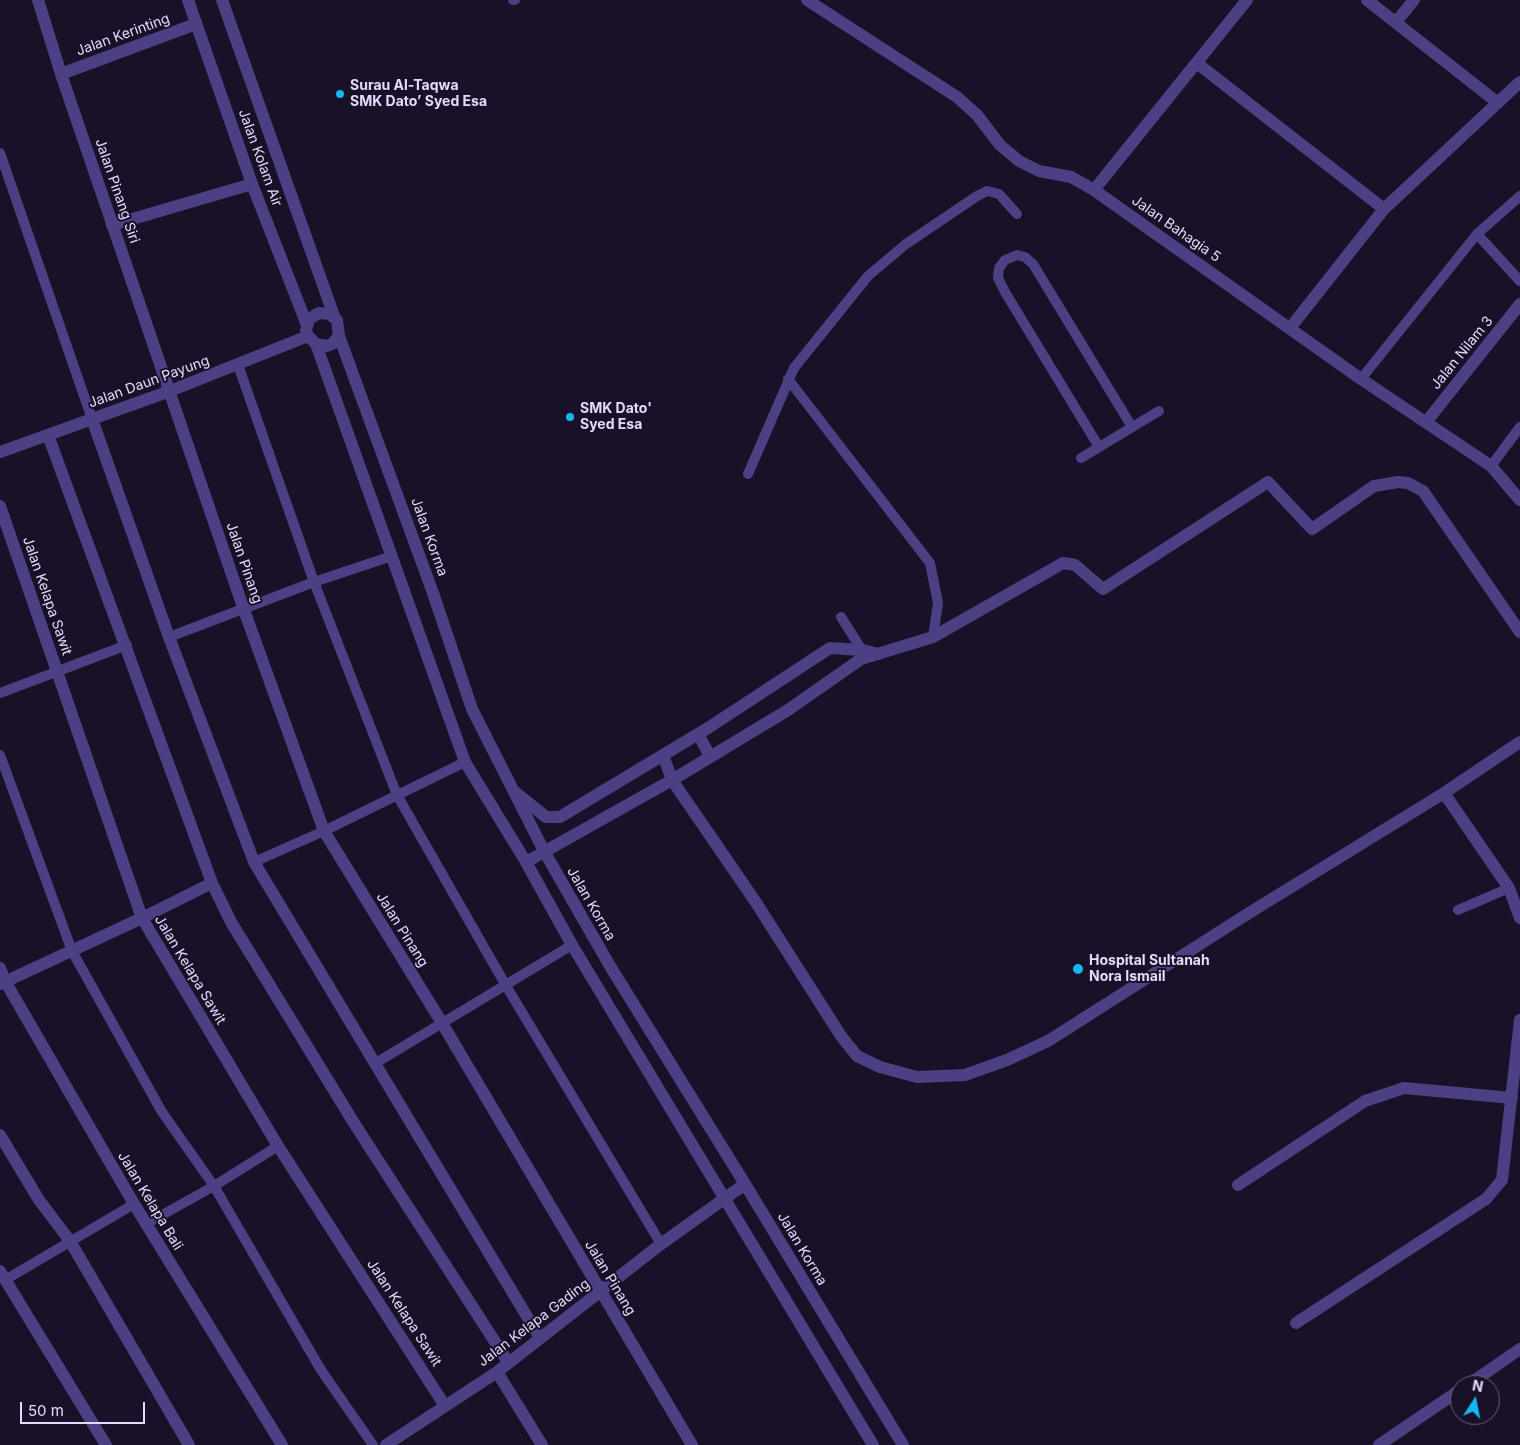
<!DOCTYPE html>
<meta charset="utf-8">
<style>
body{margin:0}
#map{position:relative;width:1520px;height:1445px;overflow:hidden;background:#181127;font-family:Inter,sans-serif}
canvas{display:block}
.north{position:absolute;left:1450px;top:1375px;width:50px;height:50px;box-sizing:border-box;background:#181127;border:1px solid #69617d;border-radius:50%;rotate:11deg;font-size:14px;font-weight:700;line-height:20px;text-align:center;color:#e3dafd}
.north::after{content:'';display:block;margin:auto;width:18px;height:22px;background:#12b7f0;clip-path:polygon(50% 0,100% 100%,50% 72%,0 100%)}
.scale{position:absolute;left:20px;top:1402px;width:125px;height:22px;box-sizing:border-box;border:2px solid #e3dafd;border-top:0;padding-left:6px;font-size:15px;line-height:18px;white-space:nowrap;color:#e3dafd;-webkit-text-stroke:4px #181127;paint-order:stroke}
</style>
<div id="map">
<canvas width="1520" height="1445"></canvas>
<div class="north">N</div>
<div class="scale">50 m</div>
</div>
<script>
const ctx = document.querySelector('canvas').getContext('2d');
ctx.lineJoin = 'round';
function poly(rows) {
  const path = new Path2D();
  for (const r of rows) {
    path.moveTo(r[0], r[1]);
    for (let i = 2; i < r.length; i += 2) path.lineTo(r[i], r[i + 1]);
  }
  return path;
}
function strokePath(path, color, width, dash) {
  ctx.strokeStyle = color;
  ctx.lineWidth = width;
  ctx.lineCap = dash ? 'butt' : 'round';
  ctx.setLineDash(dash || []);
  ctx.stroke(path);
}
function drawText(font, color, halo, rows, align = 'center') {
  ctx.font = font + ' Inter,sans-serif';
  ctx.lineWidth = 4;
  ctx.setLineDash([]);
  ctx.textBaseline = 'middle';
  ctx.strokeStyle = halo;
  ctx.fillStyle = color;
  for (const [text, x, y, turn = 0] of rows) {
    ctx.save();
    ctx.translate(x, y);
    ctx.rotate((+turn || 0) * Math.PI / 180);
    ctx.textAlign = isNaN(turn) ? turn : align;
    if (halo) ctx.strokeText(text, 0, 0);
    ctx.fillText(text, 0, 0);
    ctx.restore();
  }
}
const service = poly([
 [513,0,515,0],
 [0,153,92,419],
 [1477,234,1520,281],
 [238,365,314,582,397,795,505,984,661,1244],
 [788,379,930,563,938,603,933,637],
 [1361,379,1477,234,1520,196],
 [1099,447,1005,292,998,278,999,268,1005,260,1017,255,1025,257,1033,264,1132,427],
 [1081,458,1159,411],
 [1491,466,1520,427],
 [748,474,794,368,868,276,906,244,977,196,987,191,999,194,1017,214],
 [841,617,862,650,861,654],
 [169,637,314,582,392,556],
 [0,693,127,645],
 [0,755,72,951,162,1112,214,1186,321,1370,373,1445],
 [254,862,324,831,465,762],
 [1458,910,1509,888],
 [374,1064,572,945],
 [146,1224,214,1186,278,1146],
 [5,1280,134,1204]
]);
const minor = poly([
 [38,0,61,74,244,610,324,831,442,1023,692,1445],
 [807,0,957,97,977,115,1000,145,1019,161,1039,171,1071,177,1094,190,1361,379,1491,466,1520,500],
 [1367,0,1498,103],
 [1396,22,1414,0],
 [1198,64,1384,209],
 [61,74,196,24],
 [1094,190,1247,0],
 [112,225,252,184],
 [1290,328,1384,209,1520,82],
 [92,419,169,637,254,862,540,1338],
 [1427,421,1520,304],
 [48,435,212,883,231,922,354,1123,508,1362],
 [0,506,142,918,278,1146,445,1406],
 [698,734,710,756],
 [663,755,672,780,755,901,841,1036,857,1056,880,1067,917,1077,965,1075,1007,1060,1048,1041,1249,913,1444,793,1520,742],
 [515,792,546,817,560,817,708,728,830,648,862,650,879,654],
 [1444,793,1509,888,1520,918],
 [526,862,672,780,788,710,861,659,933,637,1063,563,1075,565,1103,589,1268,482,1312,529,1374,486,1398,482,1408,483,1423,491,1520,632],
 [0,968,5,981,134,1204,282,1445],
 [0,984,142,918,212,883],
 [0,1135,39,1200,70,1241,189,1445],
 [1238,1185,1365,1101,1404,1088,1512,1098],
 [0,1271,106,1445],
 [1296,1323,1486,1199,1502,1180,1520,1020],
 [497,1372,542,1445],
 [1468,1385,1520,1349],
 [386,1445,497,1372,661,1244,745,1184],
 [1379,1445,1460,1390]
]);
const tertiary = poly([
 [188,0,252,184,307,325],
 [222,0,334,316],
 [339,336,433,593,472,709,544,851,610,966,745,1184,903,1445],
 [316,344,327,346,332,344,339,336,337,320,329,314,319,313,309,319,306,330,308,336,316,344,465,762,526,862,572,945,873,1445],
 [0,452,170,391,308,336]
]);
const markers = [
 [340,94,5,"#12b7f0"],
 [570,417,5,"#12b7f0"],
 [1078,969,6,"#12b7f0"]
];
const streetNames = [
 ["Jalan Kerinting",123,35,-20],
 ["Jalan Kolam Air",260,158,70],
 ["Jalan Pinang Siri",117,191,71],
 ["Jalan Bahagia 5",1176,229,35],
 ["Jalan Nilam 3",1462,353,-51],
 ["Jalan Daun Payung",149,382,-20],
 ["Jalan Korma",429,537,70],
 ["Jalan Pinang",244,563,71],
 ["Jalan Kelapa Sawit",47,596,71],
 ["Jalan Korma",591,904,60],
 ["Jalan Pinang",402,930,58],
 ["Jalan Kelapa Sawit",190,970,59],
 ["Jalan Kelapa Bali",150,1201,59],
 ["Jalan Korma",802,1249,59],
 ["Jalan Pinang",610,1278,59],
 ["Jalan Kelapa Sawit",404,1313,57],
 ["Jalan Kelapa Gading",534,1323,-37]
];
const poiNames = [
 ["Surau Al-Taqwa",350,86],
 ["SMK Dato’ Syed Esa",350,102],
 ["SMK Dato'",580,409],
 ["Syed Esa",580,425],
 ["Hospital Sultanah",1089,961],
 ["Nora Ismail",1089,977]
];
strokePath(service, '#4d3f83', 10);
strokePath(minor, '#4d3f83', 12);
strokePath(tertiary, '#4d3f83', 12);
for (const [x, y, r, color] of markers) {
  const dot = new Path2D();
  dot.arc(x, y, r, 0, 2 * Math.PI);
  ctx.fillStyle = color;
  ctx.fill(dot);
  strokePath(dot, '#181127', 2);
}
drawText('14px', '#e3dafd', '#181127', streetNames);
drawText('bold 14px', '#e3dafd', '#181127', poiNames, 'left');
</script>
